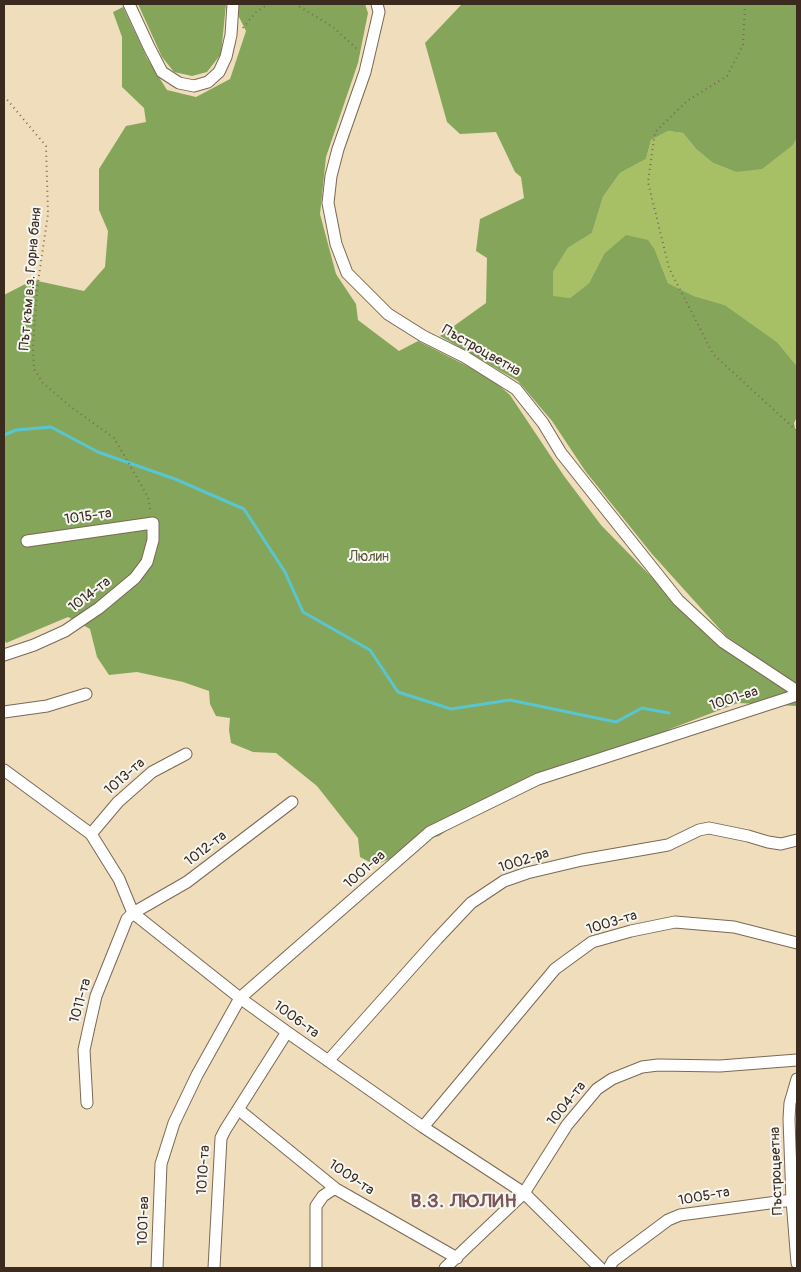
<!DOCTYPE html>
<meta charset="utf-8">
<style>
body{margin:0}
#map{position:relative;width:801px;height:1272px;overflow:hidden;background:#efddbc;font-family:Pangolin,sans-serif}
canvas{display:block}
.frame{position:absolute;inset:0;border:5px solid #3b2a1e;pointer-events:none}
</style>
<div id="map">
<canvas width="801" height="1272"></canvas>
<div class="frame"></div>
</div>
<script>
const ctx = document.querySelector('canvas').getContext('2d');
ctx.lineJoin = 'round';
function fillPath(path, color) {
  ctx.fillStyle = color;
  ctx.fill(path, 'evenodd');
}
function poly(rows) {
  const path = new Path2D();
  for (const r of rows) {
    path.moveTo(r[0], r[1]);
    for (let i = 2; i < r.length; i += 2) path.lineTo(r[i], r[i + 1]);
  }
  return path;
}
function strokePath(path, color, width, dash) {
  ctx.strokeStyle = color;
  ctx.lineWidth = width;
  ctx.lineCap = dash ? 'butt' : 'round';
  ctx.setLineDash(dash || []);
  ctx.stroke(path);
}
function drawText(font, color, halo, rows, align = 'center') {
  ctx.font = font + ' Pangolin,sans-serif';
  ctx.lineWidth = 4;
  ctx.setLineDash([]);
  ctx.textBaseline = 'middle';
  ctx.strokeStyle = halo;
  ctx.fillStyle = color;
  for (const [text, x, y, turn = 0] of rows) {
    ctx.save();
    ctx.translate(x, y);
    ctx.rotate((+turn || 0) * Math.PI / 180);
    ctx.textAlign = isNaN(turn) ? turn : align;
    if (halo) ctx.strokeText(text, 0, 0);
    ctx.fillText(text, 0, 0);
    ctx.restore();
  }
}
const green = poly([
 [668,131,683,133,696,149,713,163,736,172,793,145,797,138,797,366,777,342,725,305,694,296,668,283,655,250,604,254,589,283,570,298,553,297,553,272,568,248,592,233,603,197,620,173,646,159,651,140]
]);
const forest = poly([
 [138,4,226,4,221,54,207,72,192,76,174,72,162,57],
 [238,4,365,4,368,13,358,63,326,157,320,214,336,274,356,304,358,320,399,351,418,341,489,377,510,395,564,476,601,525,711,638,760,674,797,697,797,706,738,703,670,729,636,748,566,763,511,786,439,836,408,845,394,857,375,865,360,857,358,838,317,786,276,753,253,752,231,743,229,730,230,718,216,716,210,704,209,691,183,682,137,672,109,675,97,657,90,629,68,617,6,643,4,638,4,295,33,280,84,291,105,267,108,231,99,210,99,169,126,126,146,122,144,108,122,87,122,37,113,12,123,7,147,58,167,90,196,97,230,79,246,31,238,15],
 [462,4,797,4,797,138,793,145,762,169,736,172,713,163,696,149,683,133,668,131,651,140,646,159,620,173,603,197,592,233,568,248,553,272,553,296,570,298,589,283,604,254,626,235,648,240,655,250,668,283,694,296,725,305,777,342,797,366,797,417,794,423,797,437,797,685,726,636,652,554,586,472,552,421,518,381,440,336,486,303,487,258,476,251,480,219,524,198,521,177,515,172,496,132,460,134,447,122,425,43]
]);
const stream = poly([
 [4,435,16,430,51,427,98,452,175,479,244,509,285,572,303,612,370,650,398,692,451,709,510,700,616,722,642,708,669,713]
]);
const path = poly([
 [295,4,333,27,358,50],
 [745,4,743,45,727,76,687,101,655,132,648,182,669,268,713,354,797,431],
 [243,28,255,13,268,4],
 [4,96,46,146,48,214,37,289,33,348,34,369,43,383,71,407,114,438,143,488,148,498,151,513]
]);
const minor = poly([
 [129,4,149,47,162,72,179,83,194,86,208,82,219,72,226,57,231,35,233,4],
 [377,4,379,12,365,72,338,149,331,176,328,203,336,244,347,273,388,314,423,336,465,357,516,389,543,423,561,453,678,600,723,642,797,691],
 [4,655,34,645,65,631,99,608,135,578,147,562,153,540,153,523,27,541],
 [4,712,47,706,86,694],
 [4,770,91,834,119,879,133,913,240,998,287,1032,423,1127,524,1193,600,1268],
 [91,834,118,802,152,772,186,754],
 [328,1061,437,939,471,903,504,881,527,873,582,860,668,845,699,830,709,828,748,836,768,842,781,844,797,840],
 [797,1079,790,1103,789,1119,792,1200,797,1263],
 [87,1103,84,1050,89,1027,96,996,127,919,133,913,187,882,292,802],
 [239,1110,336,1189,457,1258],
 [423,1127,555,969,592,942,631,931,675,922,734,927,797,943],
 [157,1268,161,1164,174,1123,197,1075,240,998,430,832,538,779,797,695],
 [214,1268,221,1138,225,1130,287,1032],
 [316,1268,316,1206,323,1196,332,1190,336,1189],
 [445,1268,524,1193,567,1125,597,1089,612,1079,642,1067,658,1065,720,1066,797,1060],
 [609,1268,613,1261,668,1220,680,1215,792,1200]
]);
const streetNames = [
 ["Път към в.з. Горна баня",31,279,-85],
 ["Пъстроцветна",481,351,30],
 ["1015-та",88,517,-8],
 ["1014-та",90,595,-37],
 ["1001-ва",734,699,-18],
 ["1013-та",125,777,-41],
 ["1012-та",206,849,-37],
 ["1002-ра",524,861,-18],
 ["1001-ва",365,870,-41],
 ["1003-та",612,923,-17],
 ["1011-та",81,1001,-74],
 ["1006-та",296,1020,36],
 ["1004-та",567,1104,-51],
 ["1010-та",204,1170,-86],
 ["Пъстроцветна",777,1171,-92],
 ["1009-та",351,1178,34],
 ["1005-та",704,1197,-10],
 ["1001-ва",144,1221,-88]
];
const parkNames = [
 ["Люлин",369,557]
];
const districtNames = [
 ["В.З. ЛЮЛИН",464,1202]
];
fillPath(green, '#a7bf65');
fillPath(forest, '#85a65a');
strokePath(stream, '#58c5d0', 3);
strokePath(minor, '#7a6955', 13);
strokePath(path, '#7a6955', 2, [1, 4]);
strokePath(minor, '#fff', 11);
drawText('14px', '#3b2a1e', '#f6f6f2', streetNames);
drawText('14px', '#5b5733', '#f6f6f2', parkNames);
ctx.letterSpacing = '1px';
drawText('bold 19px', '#795557', '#f6f6f2', districtNames);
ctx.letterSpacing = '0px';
</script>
